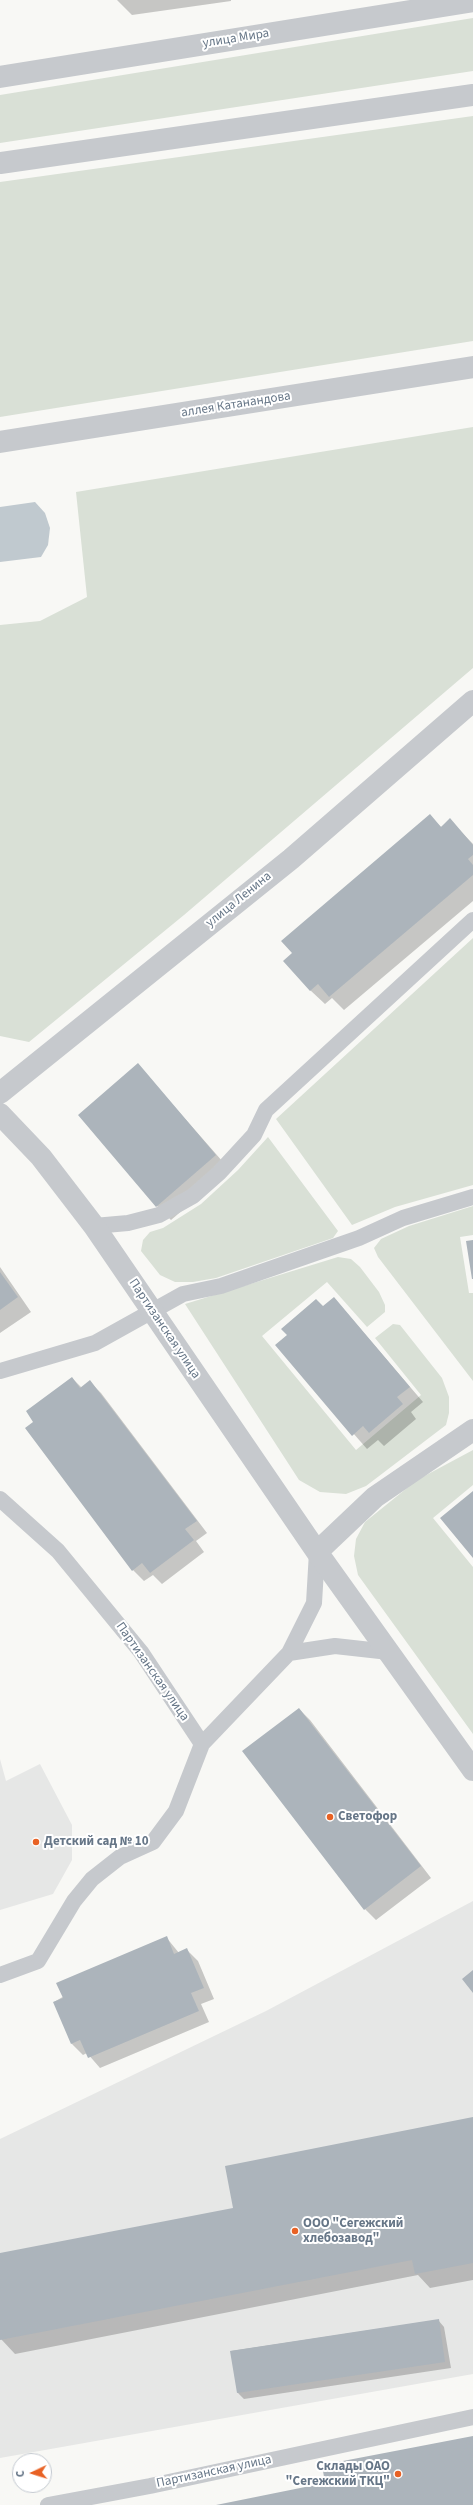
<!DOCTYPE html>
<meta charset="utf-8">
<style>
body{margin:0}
#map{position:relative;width:473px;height:2505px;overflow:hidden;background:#f8f8f5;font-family:"Source Sans 3",sans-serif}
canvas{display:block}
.north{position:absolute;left:12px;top:2453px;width:40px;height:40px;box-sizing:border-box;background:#fff;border:1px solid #c2c8cf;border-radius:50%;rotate:266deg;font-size:11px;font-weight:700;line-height:16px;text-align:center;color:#667687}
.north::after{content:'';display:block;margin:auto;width:14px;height:18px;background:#e86225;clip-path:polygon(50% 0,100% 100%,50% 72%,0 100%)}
</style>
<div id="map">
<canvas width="473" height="2505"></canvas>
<div class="north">С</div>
</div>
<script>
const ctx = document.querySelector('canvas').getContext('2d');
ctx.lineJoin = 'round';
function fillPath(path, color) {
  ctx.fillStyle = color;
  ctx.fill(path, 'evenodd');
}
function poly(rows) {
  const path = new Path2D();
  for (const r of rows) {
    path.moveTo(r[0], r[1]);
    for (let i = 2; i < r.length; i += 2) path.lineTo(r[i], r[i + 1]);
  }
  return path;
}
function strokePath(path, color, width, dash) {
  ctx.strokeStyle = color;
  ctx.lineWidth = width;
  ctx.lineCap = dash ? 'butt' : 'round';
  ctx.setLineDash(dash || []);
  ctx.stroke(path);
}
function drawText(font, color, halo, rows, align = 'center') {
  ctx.font = font + ' "Source Sans 3",sans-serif';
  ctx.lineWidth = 4;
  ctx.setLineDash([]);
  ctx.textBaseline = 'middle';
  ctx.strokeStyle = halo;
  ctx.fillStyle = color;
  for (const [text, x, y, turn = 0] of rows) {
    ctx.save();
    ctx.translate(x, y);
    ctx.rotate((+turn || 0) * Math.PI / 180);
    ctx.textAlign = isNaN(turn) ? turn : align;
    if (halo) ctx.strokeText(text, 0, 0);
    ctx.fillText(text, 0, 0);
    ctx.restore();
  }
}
const built = poly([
 [0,1759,6,1781,40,1764,72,1825,72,1860,53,1894,0,1910],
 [473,1901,473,2374,0,2458,0,2139,266,2011]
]);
const green = poly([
 [473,18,473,71,0,143,0,95],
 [473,116,473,341,0,417,0,182],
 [473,427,473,668,184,915,29,1042,0,1036,0,625,40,621,87,597,76,492],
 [473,938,473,1185,395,1207,352,1225,276,1119],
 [268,1137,338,1231,333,1238,216,1278,193,1282,175,1282,160,1275,141,1251,143,1240,150,1232,163,1228,201,1204,238,1170],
 [473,1206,473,1235,460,1237,469,1293,473,1293,473,1381,378,1257,374,1248,381,1239,409,1226],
 [338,1257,351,1259,360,1267,379,1292,385,1305,385,1312,367,1327,327,1282,262,1336,356,1450,421,1395,375,1338,393,1324,400,1325,442,1378,449,1397,449,1413,446,1425,366,1486,346,1494,320,1492,299,1480,185,1304],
 [473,1450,473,1485,433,1518,473,1567,473,1734,358,1575,354,1556,356,1539,365,1522,417,1480]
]);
const water = poly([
 [35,502,45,513,50,528,48,545,41,557,0,562,0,507]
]);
const shadow = poly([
 [117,0,231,0,231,1,132,15],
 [430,816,441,827,450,820,473,844,473,901,344,1010,332,998,325,1004,310,990,293,953],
 [138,1065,230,1170,171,1220,157,1206],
 [0,1267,31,1312,0,1333],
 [334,1298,423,1402,411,1412,416,1419,384,1446,378,1440,367,1449,276,1345],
 [72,1378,82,1388,90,1382,101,1393,207,1533,196,1541,204,1552,162,1584,153,1575,144,1581,133,1570,35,1422],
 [299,1709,310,1720,431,1878,376,1920,365,1909],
 [166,1937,179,1953,187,1950,198,1961,214,1999,201,2004,209,2022,100,2068,87,2053,83,2055,72,2044,54,2002],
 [473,2118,473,2280,430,2288,418,2275,15,2354,1,2339,0,2254,234,2209],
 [438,2320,444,2327,451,2368,244,2399,238,2393,231,2351]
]);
const building = poly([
 [430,814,441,827,450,818,473,845,473,855,468,859,473,865,473,875,329,997,318,984,310,991,283,961,292,953,281,941],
 [138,1063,216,1155,156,1207,78,1115],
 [473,1240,473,1279,472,1279,466,1241],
 [0,1272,18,1297,0,1310],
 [334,1297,410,1387,397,1397,403,1404,369,1433,363,1426,352,1436,275,1345,287,1335,281,1329,316,1299,323,1306],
 [72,1377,80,1388,90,1380,197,1521,185,1529,194,1540,150,1573,142,1563,132,1571,25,1428,33,1422,26,1411],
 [473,1491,473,1558,440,1518],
 [299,1708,421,1866,364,1910,242,1751],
 [167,1936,174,1954,187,1948,204,1988,191,1993,199,2011,88,2058,80,2040,71,2044,53,2002,63,1998,56,1983],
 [473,1970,473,1993,462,1979],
 [473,2117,473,2263,415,2274,412,2260,0,2340,0,2253,233,2208,225,2166],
 [439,2319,445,2362,237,2393,230,2351],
 [473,2436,473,2505,216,2505,325,2483,322,2465]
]);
const service = poly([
 [94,1226,128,1223,159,1215,193,1196,219,1173,254,1135,266,1110,473,920],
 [0,1371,95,1343,183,1294,221,1286,359,1238,403,1218,473,1197],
 [0,1499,58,1551,141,1652,202,1744],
 [289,1653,335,1646,389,1652],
 [0,1975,38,1961,74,1901,92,1879,120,1857,153,1842,176,1811,202,1744,289,1653,314,1603,317,1552],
 [48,2505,150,2486,473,2417]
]);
const pedestrian = poly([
 [0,442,473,367]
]);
const minor = poly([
 [0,77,473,1],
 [0,163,473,95],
 [0,1093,291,859,473,701],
 [0,1114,41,1157,94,1226,317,1552,473,1770],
 [317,1552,375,1497,473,1430]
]);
const markers = [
 [330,1817,4,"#e86225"],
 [36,1842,4,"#e86225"],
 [295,2231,4,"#e86225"],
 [398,2474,4,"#e86225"]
];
const streetNames = [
 ["улица Мира",236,39,-9],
 ["аллея Катанандова",236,405,-9],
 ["улица Ленина",239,900,-39],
 ["Партизанская улица",164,1329,56],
 ["Партизанская улица",152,1672,55],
 ["Партизанская улица",214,2472,-12]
];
const poiNames = [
 ["Светофор",338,1817],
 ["Детский сад № 10",44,1842],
 ["ООО \"Сегежский",303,2224],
 ["хлебозавод\"",303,2239],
 ["Склады ОАО",390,2467,"right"],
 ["\"Сегежский ТКЦ\"",390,2482,"right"]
];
fillPath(built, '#e6e7e6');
fillPath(green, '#d9e0d6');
fillPath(water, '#c0c9cf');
fillPath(shadow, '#0003');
fillPath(building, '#acb4bb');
strokePath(service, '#c6c9cd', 16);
strokePath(pedestrian, '#c6c9cd', 22);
strokePath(minor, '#c6c9cd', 22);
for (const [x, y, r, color] of markers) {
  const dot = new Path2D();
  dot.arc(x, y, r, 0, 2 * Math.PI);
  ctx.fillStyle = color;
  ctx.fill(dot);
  strokePath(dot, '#fff', 1.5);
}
drawText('13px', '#667687', '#fff', streetNames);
drawText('bold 13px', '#667687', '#fff', poiNames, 'left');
</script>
